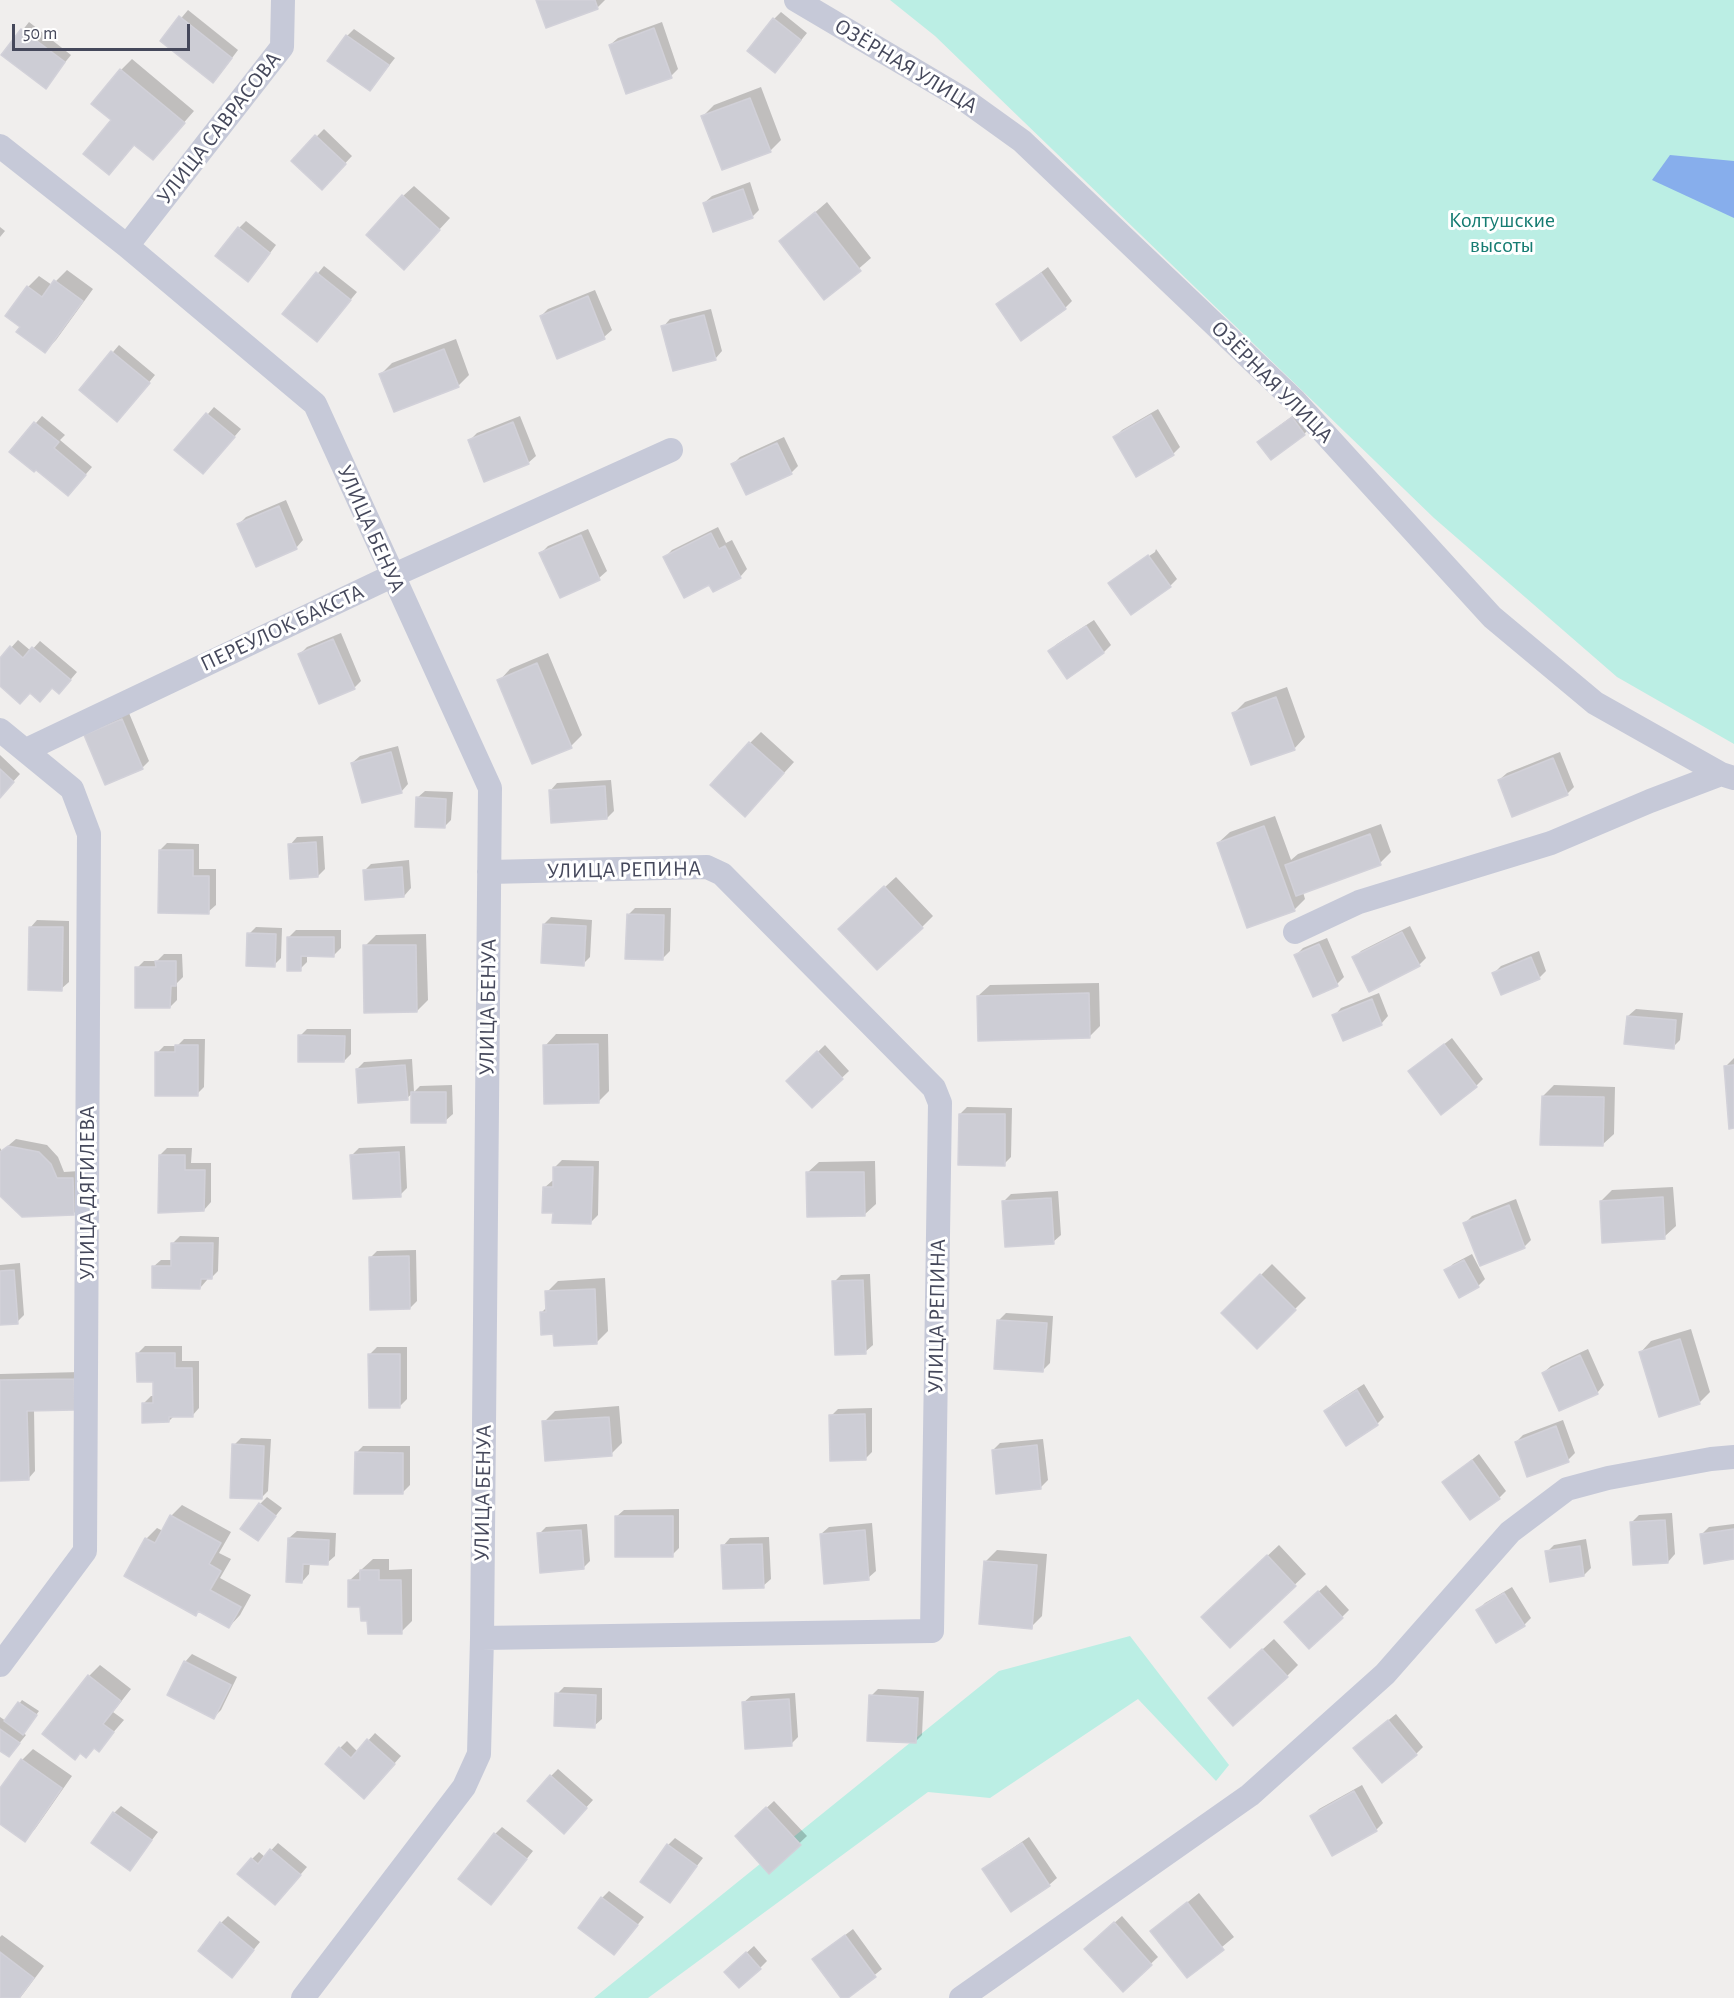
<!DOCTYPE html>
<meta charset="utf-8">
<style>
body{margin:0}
#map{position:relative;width:1734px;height:1998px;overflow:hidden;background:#f0eeed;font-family:"Alegreya Sans",sans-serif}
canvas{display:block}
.scale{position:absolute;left:12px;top:24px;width:178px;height:27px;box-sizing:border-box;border:3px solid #45485b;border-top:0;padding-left:8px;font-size:18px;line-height:21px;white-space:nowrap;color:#45485b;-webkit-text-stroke:4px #fff;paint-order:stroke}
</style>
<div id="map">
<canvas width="1734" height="1998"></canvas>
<div class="scale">50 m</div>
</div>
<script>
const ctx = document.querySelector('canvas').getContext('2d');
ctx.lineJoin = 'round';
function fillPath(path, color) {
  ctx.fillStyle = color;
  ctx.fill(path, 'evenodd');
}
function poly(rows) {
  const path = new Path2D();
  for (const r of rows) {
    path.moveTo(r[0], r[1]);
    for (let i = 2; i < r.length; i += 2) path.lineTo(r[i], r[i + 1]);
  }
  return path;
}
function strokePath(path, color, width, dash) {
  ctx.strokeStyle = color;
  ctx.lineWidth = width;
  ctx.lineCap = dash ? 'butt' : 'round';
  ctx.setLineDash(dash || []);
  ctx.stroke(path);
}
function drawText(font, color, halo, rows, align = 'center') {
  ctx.font = font + ' "Alegreya Sans",sans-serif';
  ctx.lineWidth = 6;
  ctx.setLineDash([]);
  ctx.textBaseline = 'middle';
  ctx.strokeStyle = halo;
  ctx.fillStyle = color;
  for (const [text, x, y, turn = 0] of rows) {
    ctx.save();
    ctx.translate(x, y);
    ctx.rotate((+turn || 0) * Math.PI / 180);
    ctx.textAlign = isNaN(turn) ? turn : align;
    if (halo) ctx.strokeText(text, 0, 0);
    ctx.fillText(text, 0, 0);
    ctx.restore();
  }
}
const green = poly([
 [890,0,1734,0,1734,744,1617,677,1434,518,935,36],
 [1130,1636,1229,1765,1216,1781,1138,1699,990,1798,928,1792,648,1998,594,1998,999,1671]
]);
const water = poly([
 [1670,155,1734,161,1734,218,1652,180]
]);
const shadow = poly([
 [537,0,605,0,597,8],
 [188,10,238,50,220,74,162,41],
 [781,12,807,33,782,64,774,19],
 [29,22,71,55,45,87,3,55],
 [662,22,678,69,671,76,610,45,618,38],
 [354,29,395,58,370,90,347,36],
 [132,59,194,111,153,158,135,143,120,162,113,120,121,70],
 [761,87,781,140,770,151,703,116,714,105],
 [324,129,352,156,322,188,293,161],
 [750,182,759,210,752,217,704,203,712,196],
 [414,186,450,218,414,257,403,196],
 [827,202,871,258,825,298,781,242],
 [246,221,276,245,255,273,239,228],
 [0,227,5,231,0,237],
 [324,266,357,292,317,340,284,314],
 [1048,267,1072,301,1065,308,998,305],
 [67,270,93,289,56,340,45,351,22,326,28,287,39,276,52,285],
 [595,290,612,330,604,337,558,357,541,316,548,309],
 [711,309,722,351,715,359,663,327,670,319],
 [456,339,469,375,458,386,381,374,392,363],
 [119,345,155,375,124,413,81,390],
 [214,407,241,429,210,465,177,450],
 [1158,409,1180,447,1173,454,1115,437,1122,430],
 [1299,411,1311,427,1304,434,1267,435],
 [42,416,65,435,60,440,92,467,75,487,11,452],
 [520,416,536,456,528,463,470,440,477,433],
 [784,437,798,466,791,473,733,464,740,457],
 [286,500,303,540,296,548,239,524,246,517],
 [718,527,726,543,732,540,747,569,740,577,710,583,665,557,672,550],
 [588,529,607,571,599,578,560,596,541,553,548,546],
 [1156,549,1177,579,1170,586,1110,583,1155,552],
 [1094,620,1111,645,1104,652,1067,676,1050,651,1057,644],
 [341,633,361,681,354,688,300,654,307,647],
 [18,640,31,651,40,641,77,672,66,685,30,691,0,684,0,660],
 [548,653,582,735,571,746,499,681,510,669],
 [1287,687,1305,737,1294,749,1234,713,1245,702],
 [129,713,149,761,142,768,93,728],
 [761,732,794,762,756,804,750,743],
 [398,746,408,784,401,792,352,763,360,756],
 [1560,752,1574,787,1567,794,1499,780,1507,773],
 [0,755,20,774,0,796],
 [611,780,614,811,607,818,550,791,557,783],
 [425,791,453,792,451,820,444,827,417,798],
 [1275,816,1291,860,1298,854,1381,824,1391,852,1380,863,1303,892,1305,899,1294,910,1218,843,1230,832],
 [323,836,325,869,318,876,290,845,297,837],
 [167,843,199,844,199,869,216,869,216,905,208,912,160,850],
 [409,860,411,888,404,896,364,871,371,864],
 [896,877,933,916,922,927,851,918],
 [635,908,671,908,670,951,663,958,628,915],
 [551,917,592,920,590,957,583,964,544,924],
 [37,920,69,921,69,982,61,989,30,928],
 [1410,926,1426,958,1419,965,1354,958,1361,951],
 [256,927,282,928,281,958,274,965,249,934],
 [296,930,341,930,341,948,334,955,307,955,307,962,300,969,288,938],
 [426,934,428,1000,417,1011,365,946,376,935],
 [1327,938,1344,977,1337,984,1296,955,1303,948],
 [1539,951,1546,971,1539,978,1494,973,1501,966],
 [164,954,182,954,183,977,177,983,177,1000,170,1007,137,968,144,961,157,961],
 [1099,983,1100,1026,1089,1037,978,996,990,985],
 [1379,993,1388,1016,1381,1024,1334,1016,1341,1008],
 [1636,1009,1683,1013,1680,1040,1673,1047,1628,1016],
 [307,1029,351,1029,351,1054,344,1061,300,1036],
 [556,1034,608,1034,609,1091,598,1102,545,1046],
 [1452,1038,1483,1079,1476,1086,1410,1071],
 [184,1039,205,1039,204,1087,197,1094,157,1053,164,1046,177,1046],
 [825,1045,849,1071,812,1106,788,1081],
 [1734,1058,1734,1127,1725,1067],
 [412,1059,414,1092,420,1086,452,1085,453,1114,445,1121,413,1093,407,1098,357,1069,364,1062],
 [1554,1085,1615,1087,1614,1134,1602,1145,1543,1096],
 [967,1107,1012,1108,1011,1157,1004,1164,960,1114],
 [16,1139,47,1145,58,1157,64,1172,79,1171,81,1206,74,1213,0,1194,0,1148,2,1151],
 [405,1146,407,1188,400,1195,352,1155,359,1148],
 [167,1148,192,1148,191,1163,211,1163,211,1202,204,1210,160,1155],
 [562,1160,599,1161,598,1215,591,1222,554,1212,544,1188,552,1181,555,1181,555,1167],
 [875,1161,876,1204,864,1215,807,1173,819,1162],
 [1673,1187,1676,1226,1664,1237,1601,1201,1612,1190],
 [1058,1191,1061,1235,1053,1242,1004,1201,1011,1194],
 [1516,1199,1531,1240,1524,1247,1465,1223,1472,1216],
 [180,1236,219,1237,218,1271,211,1278,207,1278,207,1280,200,1288,153,1267,161,1260,173,1260,173,1243],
 [416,1250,417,1301,410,1308,370,1258,377,1251],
 [1472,1254,1485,1279,1478,1286,1446,1271,1453,1264],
 [20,1263,24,1315,17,1322,0,1324,0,1265],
 [1272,1264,1306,1298,1257,1347,1223,1313],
 [870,1274,873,1345,865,1352,834,1282,841,1275],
 [605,1278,608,1331,597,1342,555,1333,541,1313,547,1307,547,1292,558,1281],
 [1006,1313,1053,1316,1050,1363,1043,1370,999,1320],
 [1691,1329,1710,1392,1699,1403,1640,1353,1651,1341],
 [145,1346,182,1346,182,1361,199,1361,199,1408,192,1416,174,1416,169,1421,144,1403,151,1396,155,1396,155,1381,138,1353],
 [377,1347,407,1347,407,1399,400,1406,370,1354],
 [1588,1349,1604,1385,1597,1393,1543,1373,1551,1366],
 [81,1372,81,1401,34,1409,35,1471,28,1479,0,1479,0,1374],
 [1364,1384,1384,1417,1377,1424,1326,1411,1333,1404],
 [619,1406,622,1443,611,1454,544,1422,555,1411],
 [872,1408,872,1452,865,1459,831,1416,838,1409],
 [1563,1420,1575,1453,1568,1460,1516,1442,1523,1435],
 [241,1438,271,1439,268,1491,261,1498,234,1445],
 [1043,1439,1048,1480,1041,1487,993,1450,1000,1443],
 [363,1446,410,1446,410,1485,403,1492,356,1453],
 [1479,1454,1506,1491,1499,1498,1444,1482],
 [267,1497,282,1508,257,1539,260,1504],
 [182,1505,231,1532,219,1553,231,1559,220,1578,251,1595,240,1615,229,1627,200,1610,195,1614,146,1539,157,1528,163,1531,171,1516],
 [679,1509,679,1548,672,1555,616,1517,624,1510],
 [1672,1513,1675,1554,1668,1562,1631,1523,1639,1515],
 [872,1523,876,1571,868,1578,821,1534,829,1527],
 [587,1524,590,1561,583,1568,539,1534,546,1527],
 [1734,1524,1734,1557,1701,1535,1709,1527],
 [297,1531,336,1533,335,1556,327,1563,310,1562,309,1574,302,1582,289,1538],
 [769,1537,771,1579,763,1586,723,1546,730,1538],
 [1586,1539,1591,1568,1584,1575,1547,1552,1554,1545],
 [1279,1545,1306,1574,1230,1646,1214,1606],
 [997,1550,1047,1554,1042,1616,1031,1627,986,1561],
 [373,1559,389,1559,389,1570,412,1569,412,1621,401,1632,369,1620,349,1581],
 [1326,1585,1349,1610,1342,1617,1293,1615],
 [1512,1587,1531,1618,1524,1625,1478,1610,1485,1603],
 [1274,1639,1298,1665,1287,1676,1221,1687],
 [192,1654,237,1677,221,1710,214,1717,169,1694,185,1662],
 [100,1665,131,1689,113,1712,124,1720,98,1750,95,1747,81,1752,75,1758,44,1734,89,1676],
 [564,1687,602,1688,602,1719,594,1726,557,1694],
 [878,1689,924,1691,922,1735,915,1742,871,1696],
 [795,1693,798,1737,791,1744,743,1703,751,1696],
 [22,1700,39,1711,23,1733,26,1735,9,1756,0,1749,0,1717,6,1721],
 [1396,1714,1423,1747,1416,1754,1363,1741],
 [375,1733,401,1756,371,1790,340,1748,347,1741,358,1752],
 [33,1749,72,1776,35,1829,24,1840,0,1822,0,1791,22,1760],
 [558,1769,593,1800,571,1824,551,1776],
 [1362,1785,1383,1823,1376,1830,1312,1816,1319,1809],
 [774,1801,807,1836,769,1872,744,1829],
 [121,1806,158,1832,130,1869,114,1813],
 [502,1827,533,1851,491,1903,495,1834],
 [1029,1837,1057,1878,1049,1885,1012,1910,984,1869,992,1862],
 [675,1838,703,1858,670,1901,668,1845],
 [278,1843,307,1867,282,1896,252,1859,259,1852,265,1857],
 [609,1891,644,1917,614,1953,602,1898],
 [1199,1893,1234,1937,1187,1976,1152,1931],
 [228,1916,260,1942,232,1976,221,1923],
 [1122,1916,1158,1957,1123,1990,1093,1942],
 [853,1929,882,1969,846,1998,842,1998,814,1959],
 [2,1935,44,1966,20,1998,0,1998,0,1937],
 [754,1946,767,1961,760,1968,733,1965]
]);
const building = poly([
 [536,0,595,0,598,9,546,28,536,0],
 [179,16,232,58,213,83,160,41,179,16],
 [773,18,801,40,775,73,747,51,773,18],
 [654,28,672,78,626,94,609,45,654,28],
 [21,29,65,62,46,89,1,55,21,29],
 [346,35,389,65,370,91,327,61,346,35],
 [120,69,185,123,153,160,134,145,109,175,83,154,111,120,91,104,120,69],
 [750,98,771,152,722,170,701,116,750,98],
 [315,135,346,164,322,190,291,161,315,135],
 [743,189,753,218,713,232,703,203,743,189],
 [402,195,440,230,404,270,366,235,402,195],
 [815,212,861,271,824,300,779,241,815,212],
 [238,227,270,253,248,282,215,256,238,227],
 [316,272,351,300,317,342,282,314,316,272],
 [1041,273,1066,309,1021,341,996,304,1041,273],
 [54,280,83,301,45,353,16,332,20,327,5,316,27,286,42,297,54,280],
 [588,296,605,339,557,359,540,316,588,296],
 [704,315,716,360,673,371,661,326,704,315],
 [444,349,459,387,394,412,379,374,444,349],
 [111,351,150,383,117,422,79,390,111,351],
 [206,413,235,437,203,474,174,450,206,413],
 [1151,415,1174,455,1136,477,1113,437,1151,415],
 [1292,417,1305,435,1271,460,1257,442,1292,417],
 [34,422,59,442,54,448,86,475,68,496,36,470,34,472,9,452,34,422],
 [513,422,529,464,484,482,468,440,513,422],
 [777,443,792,474,746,495,731,464,777,443],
 [279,506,297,549,256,567,237,524,279,506],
 [711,533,719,549,725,546,741,578,713,592,709,585,684,598,663,557,711,533],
 [581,535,600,580,560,598,539,553,581,535],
 [1148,555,1171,587,1131,615,1108,583,1148,555],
 [1086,626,1104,653,1067,679,1048,651,1086,626],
 [333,639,355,689,319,704,298,654,333,639],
 [10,646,23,658,32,647,71,680,59,694,52,688,40,702,30,693,20,704,0,686,0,658,10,646],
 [537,663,572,748,532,764,497,680,537,663],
 [1276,697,1295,750,1251,765,1232,713,1276,697],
 [122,719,143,769,105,785,84,735,122,719],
 [749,742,784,773,745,817,710,785,749,742],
 [391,752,402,793,362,803,351,763,391,752],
 [1553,758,1568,795,1512,817,1498,780,1553,758],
 [0,769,14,782,0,798,0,769],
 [605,786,607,819,551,823,549,790,605,786],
 [416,797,446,799,445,828,415,827,416,797],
 [1264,826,1295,911,1247,928,1217,843,1264,826],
 [1370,834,1381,865,1296,896,1285,865,1370,834],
 [316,842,318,877,290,879,288,844,316,842],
 [159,850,193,850,193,876,209,876,209,914,158,913,159,850],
 [402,867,404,897,365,900,363,870,402,867],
 [884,886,923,928,877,970,838,929,884,886],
 [627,914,664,915,663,960,625,959,627,914],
 [543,924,586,926,584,966,541,963,543,924],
 [29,927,63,927,62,991,28,990,29,927],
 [1402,932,1420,966,1369,992,1352,957,1402,932],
 [247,933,276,934,275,967,246,966,247,933],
 [287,937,334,937,334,957,301,956,301,971,287,971,287,937],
 [1319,944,1338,986,1313,997,1294,955,1319,944],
 [363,945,416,945,417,1012,364,1013,363,945],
 [1531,957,1540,979,1501,995,1492,973,1531,957],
 [155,961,176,961,176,986,171,986,170,1008,135,1008,135,967,156,967,155,961],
 [1089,993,1090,1038,978,1041,977,996,1089,993],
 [1372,999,1382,1025,1343,1041,1332,1015,1372,999],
 [1627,1016,1676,1020,1674,1049,1624,1044,1627,1016],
 [298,1035,345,1036,344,1062,298,1062,298,1035],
 [598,1044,599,1103,544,1104,543,1045,598,1044],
 [1444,1044,1477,1087,1441,1115,1408,1071,1444,1044],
 [175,1045,198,1045,198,1096,155,1096,155,1052,175,1052,175,1045],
 [817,1051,843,1079,812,1108,786,1081,817,1051],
 [405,1065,408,1100,358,1103,356,1069,405,1065],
 [1734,1065,1734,1128,1729,1129,1724,1066,1734,1065],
 [411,1092,446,1092,446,1123,411,1123,411,1092],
 [1542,1096,1604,1097,1603,1146,1540,1145,1542,1096],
 [959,1114,1005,1114,1005,1166,958,1165,959,1114],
 [8,1146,39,1152,51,1164,57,1178,73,1178,74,1215,22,1217,0,1196,0,1152,8,1146],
 [399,1152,401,1197,353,1199,350,1155,399,1152],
 [159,1155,185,1155,185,1170,205,1170,204,1211,158,1213,159,1155],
 [553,1167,593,1167,591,1224,552,1223,553,1213,542,1213,543,1187,553,1187,553,1167],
 [806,1172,864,1172,865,1216,807,1217,806,1172],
 [1663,1197,1665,1239,1602,1243,1600,1201,1663,1197],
 [1051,1198,1054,1244,1005,1247,1002,1201,1051,1198],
 [1509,1205,1525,1248,1480,1266,1463,1223,1509,1205],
 [171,1243,213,1243,212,1279,201,1279,200,1289,152,1288,152,1266,171,1266,171,1243],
 [409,1256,410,1309,370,1310,369,1257,409,1256],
 [1464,1260,1479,1287,1459,1298,1444,1270,1464,1260],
 [14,1270,18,1324,0,1325,0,1271,14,1270],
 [1260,1274,1296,1310,1257,1349,1221,1313,1260,1274],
 [863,1280,866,1354,835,1355,832,1281,863,1280],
 [595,1289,597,1344,554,1346,553,1334,541,1335,540,1312,546,1312,545,1291,595,1289],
 [997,1320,1047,1323,1043,1372,994,1369,997,1320],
 [1680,1339,1700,1404,1659,1417,1639,1352,1680,1339],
 [136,1353,175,1353,175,1368,192,1368,193,1417,169,1417,169,1422,142,1423,142,1403,153,1403,153,1382,137,1382,136,1353],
 [368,1354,400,1354,400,1408,369,1408,368,1354],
 [1580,1355,1598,1394,1559,1411,1542,1373,1580,1355],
 [74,1379,75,1410,27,1411,29,1480,0,1481,0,1380,74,1379],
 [1357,1390,1378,1425,1346,1446,1324,1411,1357,1390],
 [865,1414,866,1460,830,1461,829,1415,865,1414],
 [609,1417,612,1456,545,1461,542,1421,609,1417],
 [1556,1426,1569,1462,1527,1477,1515,1442,1556,1426],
 [232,1444,264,1446,262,1499,230,1498,232,1444],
 [1037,1445,1041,1489,996,1494,992,1450,1037,1445],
 [355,1452,403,1453,403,1494,354,1494,355,1452],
 [1472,1460,1500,1499,1470,1520,1442,1482,1472,1460],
 [259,1503,276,1516,258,1541,240,1529,259,1503],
 [170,1515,221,1543,209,1564,221,1571,210,1590,241,1607,229,1628,198,1611,196,1616,124,1576,145,1538,155,1543,170,1515],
 [615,1516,673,1516,673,1557,615,1557,615,1516],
 [1665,1520,1668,1563,1633,1565,1630,1522,1665,1520],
 [1734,1529,1734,1559,1704,1564,1700,1534,1734,1529],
 [581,1530,584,1569,540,1573,537,1533,581,1530],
 [865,1530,869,1580,824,1584,820,1534,865,1530],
 [288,1538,329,1540,328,1565,303,1564,302,1583,286,1582,288,1538],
 [762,1544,764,1588,723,1589,721,1545,762,1544],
 [1580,1546,1584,1576,1550,1582,1545,1551,1580,1546],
 [1267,1555,1296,1586,1230,1648,1201,1617,1267,1555],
 [984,1561,1037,1565,1032,1629,979,1624,984,1561],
 [360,1570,379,1570,379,1580,401,1580,402,1634,368,1634,367,1621,361,1621,360,1607,348,1607,348,1580,360,1580,360,1570],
 [1318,1591,1343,1618,1309,1649,1284,1622,1318,1591],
 [1504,1593,1525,1626,1496,1643,1476,1610,1504,1593],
 [1262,1649,1288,1677,1233,1726,1208,1698,1262,1649],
 [184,1661,231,1685,214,1719,167,1695,184,1661],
 [88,1675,121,1701,103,1724,114,1732,99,1752,94,1748,86,1758,80,1753,75,1760,42,1734,88,1675],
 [555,1693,596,1695,595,1728,554,1726,555,1693],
 [869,1695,918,1698,916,1743,867,1741,869,1695],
 [789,1699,792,1746,745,1749,742,1702,789,1699],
 [18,1702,37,1715,23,1735,4,1721,18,1702],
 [1388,1720,1417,1755,1382,1783,1353,1748,1388,1720],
 [0,1729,20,1743,9,1757,0,1751,0,1729],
 [367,1739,395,1764,364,1799,325,1764,339,1747,351,1758,367,1739],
 [21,1759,62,1788,25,1842,0,1824,0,1788,21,1759],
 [550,1775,587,1808,564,1834,527,1801,550,1775],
 [1354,1791,1377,1831,1332,1856,1310,1816,1354,1791],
 [766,1807,801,1845,769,1874,735,1836,766,1807],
 [113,1812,152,1840,130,1871,91,1843,113,1812],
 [494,1833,527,1859,491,1905,458,1879,494,1833],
 [1022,1843,1050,1886,1011,1912,982,1869,1022,1843],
 [667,1844,697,1866,670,1903,640,1882,667,1844],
 [270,1849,301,1875,275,1905,237,1874,251,1858,258,1864,270,1849],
 [601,1897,638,1925,614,1955,578,1928,601,1897],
 [1187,1902,1224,1950,1187,1978,1150,1931,1187,1902],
 [220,1922,254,1950,232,1978,198,1951,220,1922],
 [1114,1922,1152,1965,1123,1992,1084,1949,1114,1922],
 [845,1935,876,1977,848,1998,841,1998,812,1959,845,1935],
 [0,1952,34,1978,19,1998,0,1998,0,1952],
 [746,1952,761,1969,739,1988,724,1972,746,1952]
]);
const street = poly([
 [796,0,965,100,1022,141,1295,401,1492,617,1595,703,1721,774,1734,778],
 [0,146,127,246,315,404,490,788,482,1638,479,1754,464,1787,303,1998],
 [127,246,282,47,283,0],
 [0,730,72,789,89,834,85,1551,0,1665],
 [26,750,392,576,671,450],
 [1295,932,1359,902,1551,843,1650,801,1721,774],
 [482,1638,932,1631,940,1103,934,1088,722,874,707,867,489,872],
 [961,1998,1250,1795,1385,1674,1510,1532,1567,1489,1608,1478,1711,1459,1734,1457]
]);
const streetNames = [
 ["ОЗЁРНАЯ УЛИЦА",906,66,31],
 ["УЛИЦА САВРАСОВА",219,128,-52],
 ["ОЗЁРНАЯ УЛИЦА",1272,382,45],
 ["УЛИЦА БЕНУА",371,529,66],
 ["ПЕРЕУЛОК БАКСТА",282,628,-25],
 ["УЛИЦА РЕПИНА",624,870,-1],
 ["УЛИЦА БЕНУА",488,1007,-89],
 ["УЛИЦА ДЯГИЛЕВА",87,1193,-90],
 ["УЛИЦА РЕПИНА",937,1316,-89],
 ["УЛИЦА БЕНУА",483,1493,-89]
];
const parkNames = [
 ["Колтушские",1502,220],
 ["высоты",1502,245]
];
fillPath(green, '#bbeee4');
fillPath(water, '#87aeec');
fillPath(shadow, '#0003');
fillPath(building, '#cdcdd5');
strokePath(building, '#d2d1d9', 1.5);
strokePath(street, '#c6c9d8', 24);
drawText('22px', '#45485b', '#fff', streetNames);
drawText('22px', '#167c72', '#fff', parkNames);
</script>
